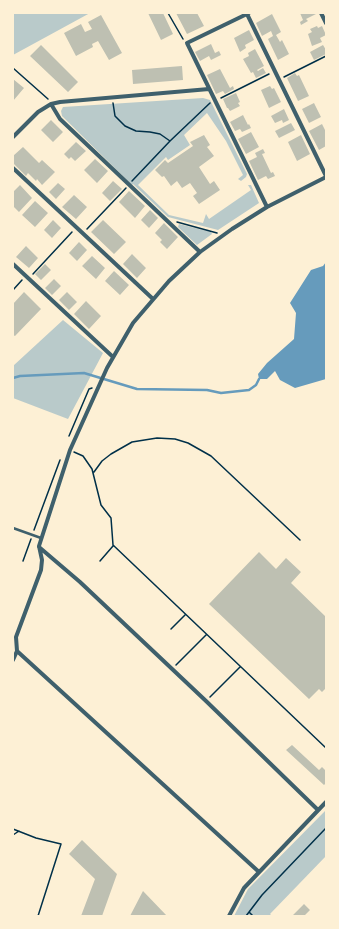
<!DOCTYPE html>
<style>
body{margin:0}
#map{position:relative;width:339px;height:929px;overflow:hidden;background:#fdf0d5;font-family:Barlow,sans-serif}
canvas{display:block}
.frame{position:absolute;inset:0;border:14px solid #fdf0d5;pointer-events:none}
</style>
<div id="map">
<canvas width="339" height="929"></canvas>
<div class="frame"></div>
</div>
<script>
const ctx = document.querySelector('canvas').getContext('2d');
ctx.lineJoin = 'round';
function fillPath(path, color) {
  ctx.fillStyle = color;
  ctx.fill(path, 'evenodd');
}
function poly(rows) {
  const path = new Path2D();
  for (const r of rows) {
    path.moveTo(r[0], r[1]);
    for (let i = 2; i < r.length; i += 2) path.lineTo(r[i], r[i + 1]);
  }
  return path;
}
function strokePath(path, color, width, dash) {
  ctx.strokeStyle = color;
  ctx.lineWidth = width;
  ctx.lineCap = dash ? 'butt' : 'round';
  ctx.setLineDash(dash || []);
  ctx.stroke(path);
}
const green = poly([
 [13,13,90,13,13,55],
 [203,98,210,100,247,174,246,177,241,181,238,179,243,175,226,141,207,113,184,135,190,145,168,160,166,157,138,185,169,215,203,223,206,214,209,219,251,190,248,185,251,185,259,203,218,230,168,217,133,184,132,185,62,116,61,111,63,107],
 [179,224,211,232,212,234,197,245,178,227],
 [63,320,103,353,68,419,13,398,13,366],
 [326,810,326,856,270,914,272,916,234,916,248,889]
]);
const water = poly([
 [326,262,326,379,295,388,280,380,275,371,267,379,259,379,258,374,267,363,294,339,296,313,290,303,311,270,323,266]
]);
const stream = poly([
 [13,378,20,376,84,373,137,389,207,390,221,393,249,390,256,385,259,379]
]);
const building = poly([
 [148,13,163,13,173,34,161,40],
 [176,13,197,13,204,26,187,34],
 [300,13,318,13,306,19,308,21,301,25,300,22,303,20],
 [272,14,281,32,276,35,280,42,282,40,289,54,278,60,268,39,273,36,271,31,262,36,256,23],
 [101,15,122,53,109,60,98,41,92,44,93,47,76,56,64,33,81,24,85,32,92,29,88,22],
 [317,26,318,28,322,26,326,35,320,38,322,42,312,46,308,34,312,32,310,29],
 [249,30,254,40,245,45,246,48,240,52,234,38],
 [211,44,215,53,219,51,221,55,211,60,209,56,200,61,195,52],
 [41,45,78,82,68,92,30,56],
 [323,45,326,50,326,54,314,60,310,52],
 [255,49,264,66,257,70,258,71,263,68,266,73,256,78,253,72,251,73,243,59,249,56,248,53],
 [182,66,183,80,133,84,132,70],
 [220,69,230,88,233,86,234,89,225,94,223,91,216,94,207,75],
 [295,73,297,76,299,75,309,96,298,101,287,78],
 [13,79,24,88,13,101],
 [270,86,272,89,274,88,281,102,269,108,261,90],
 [236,93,240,102,238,103,240,106,230,111,228,108,227,108,223,99],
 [314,103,321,117,309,123,302,109],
 [284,109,289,120,283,123,282,120,275,123,271,116],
 [243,115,248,125,249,124,251,128,242,132,240,129,235,131,230,122],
 [51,120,63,132,53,142,41,130],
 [291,123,295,130,279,138,275,131],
 [322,124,326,132,326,146,319,150,309,131],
 [251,132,259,147,246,154,238,139],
 [204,135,210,145,207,147,214,156,199,167,210,184,214,181,220,190,199,204,193,196,197,193,190,183,182,188,177,181,171,186,164,176,162,177,155,170,165,160,168,163,193,146,190,142],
 [301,135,310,154,297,161,288,142],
 [76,142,86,151,75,161,71,157,69,159,64,154],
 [23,147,39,163,42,160,55,172,42,185,37,179,36,181,28,173,26,176,13,163,13,156],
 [263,149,265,153,262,154,271,173,273,172,275,176,268,179,266,176,258,180,249,161,257,157,255,153],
 [95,159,108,171,97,183,84,170],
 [113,181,122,189,110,201,102,193],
 [58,183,65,189,56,199,49,192],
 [20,185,32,198,19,212,13,206,13,192],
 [129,191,145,206,135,218,119,202],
 [74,195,87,207,76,219,62,207],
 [35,201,48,213,35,227,22,215],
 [150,210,158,218,149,228,141,220],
 [53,220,61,228,52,238,44,230],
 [103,220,126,242,114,254,91,232],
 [164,223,178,237,167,249,160,242,162,240,155,233],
 [79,242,87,250,77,261,69,253],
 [26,246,38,258,29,268,16,257],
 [132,254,146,268,137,278,123,264],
 [92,256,105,268,96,279,82,266],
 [45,264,51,270,41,280,35,274],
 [114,271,129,285,120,295,105,281],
 [54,279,61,286,52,295,45,288],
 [24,292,41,309,15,336,13,335,13,304],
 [67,292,77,302,69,310,59,300],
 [86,301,101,316,89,329,74,314],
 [259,552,276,569,286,558,301,572,291,583,326,617,326,688,322,692,319,689,309,699,209,604],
 [292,745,319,770,322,767,326,771,326,783,324,785,286,750],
 [82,840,117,874,102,916,81,916,95,879,69,854],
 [143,891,167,916,130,916],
 [304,904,310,910,304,916,292,916]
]);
const path = poly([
 [168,13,183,39],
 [13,68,48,99],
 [284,77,326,56],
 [221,98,269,74],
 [113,103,115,116,125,126,136,131,150,132,160,134,170,141],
 [132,181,170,141,210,103],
 [177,222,217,233],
 [87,229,126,188],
 [33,274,72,232],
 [13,290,22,280],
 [69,436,89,389,92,388],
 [74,452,83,456,92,469,101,505,111,518,113,545,326,748],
 [94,472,102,461,111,454,132,442,157,438,175,439,188,443,211,456,300,540],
 [34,530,60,460],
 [23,561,31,539],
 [100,561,113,546],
 [171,629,185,615],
 [176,665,206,635],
 [210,697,240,667],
 [13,829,36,838,61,844,38,916],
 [13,835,19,831],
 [249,912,253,916],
 [246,916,262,895,326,828]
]);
const service = poly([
 [13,528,41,538]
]);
const minor = poly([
 [249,13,187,43,267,207],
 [321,13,326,23],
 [247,14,326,176],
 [51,104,60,119,200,252],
 [13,137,38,112,51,104,60,102,209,89],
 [13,168,153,299],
 [13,264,113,357],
 [39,547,80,582,206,701,318,810],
 [17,651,259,872],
 [13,660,17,651,16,637,41,570,42,560,39,546,70,450,107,368,133,323,169,281,200,252,232,229,267,207,326,177],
 [229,916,244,888,326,802]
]);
fillPath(green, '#b9caca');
fillPath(water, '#669bbc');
strokePath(stream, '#669bbc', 2.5);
fillPath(building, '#bec0b2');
strokePath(path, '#003049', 1.5);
strokePath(service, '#3f606c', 2.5);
strokePath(minor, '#3f606c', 4);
</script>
